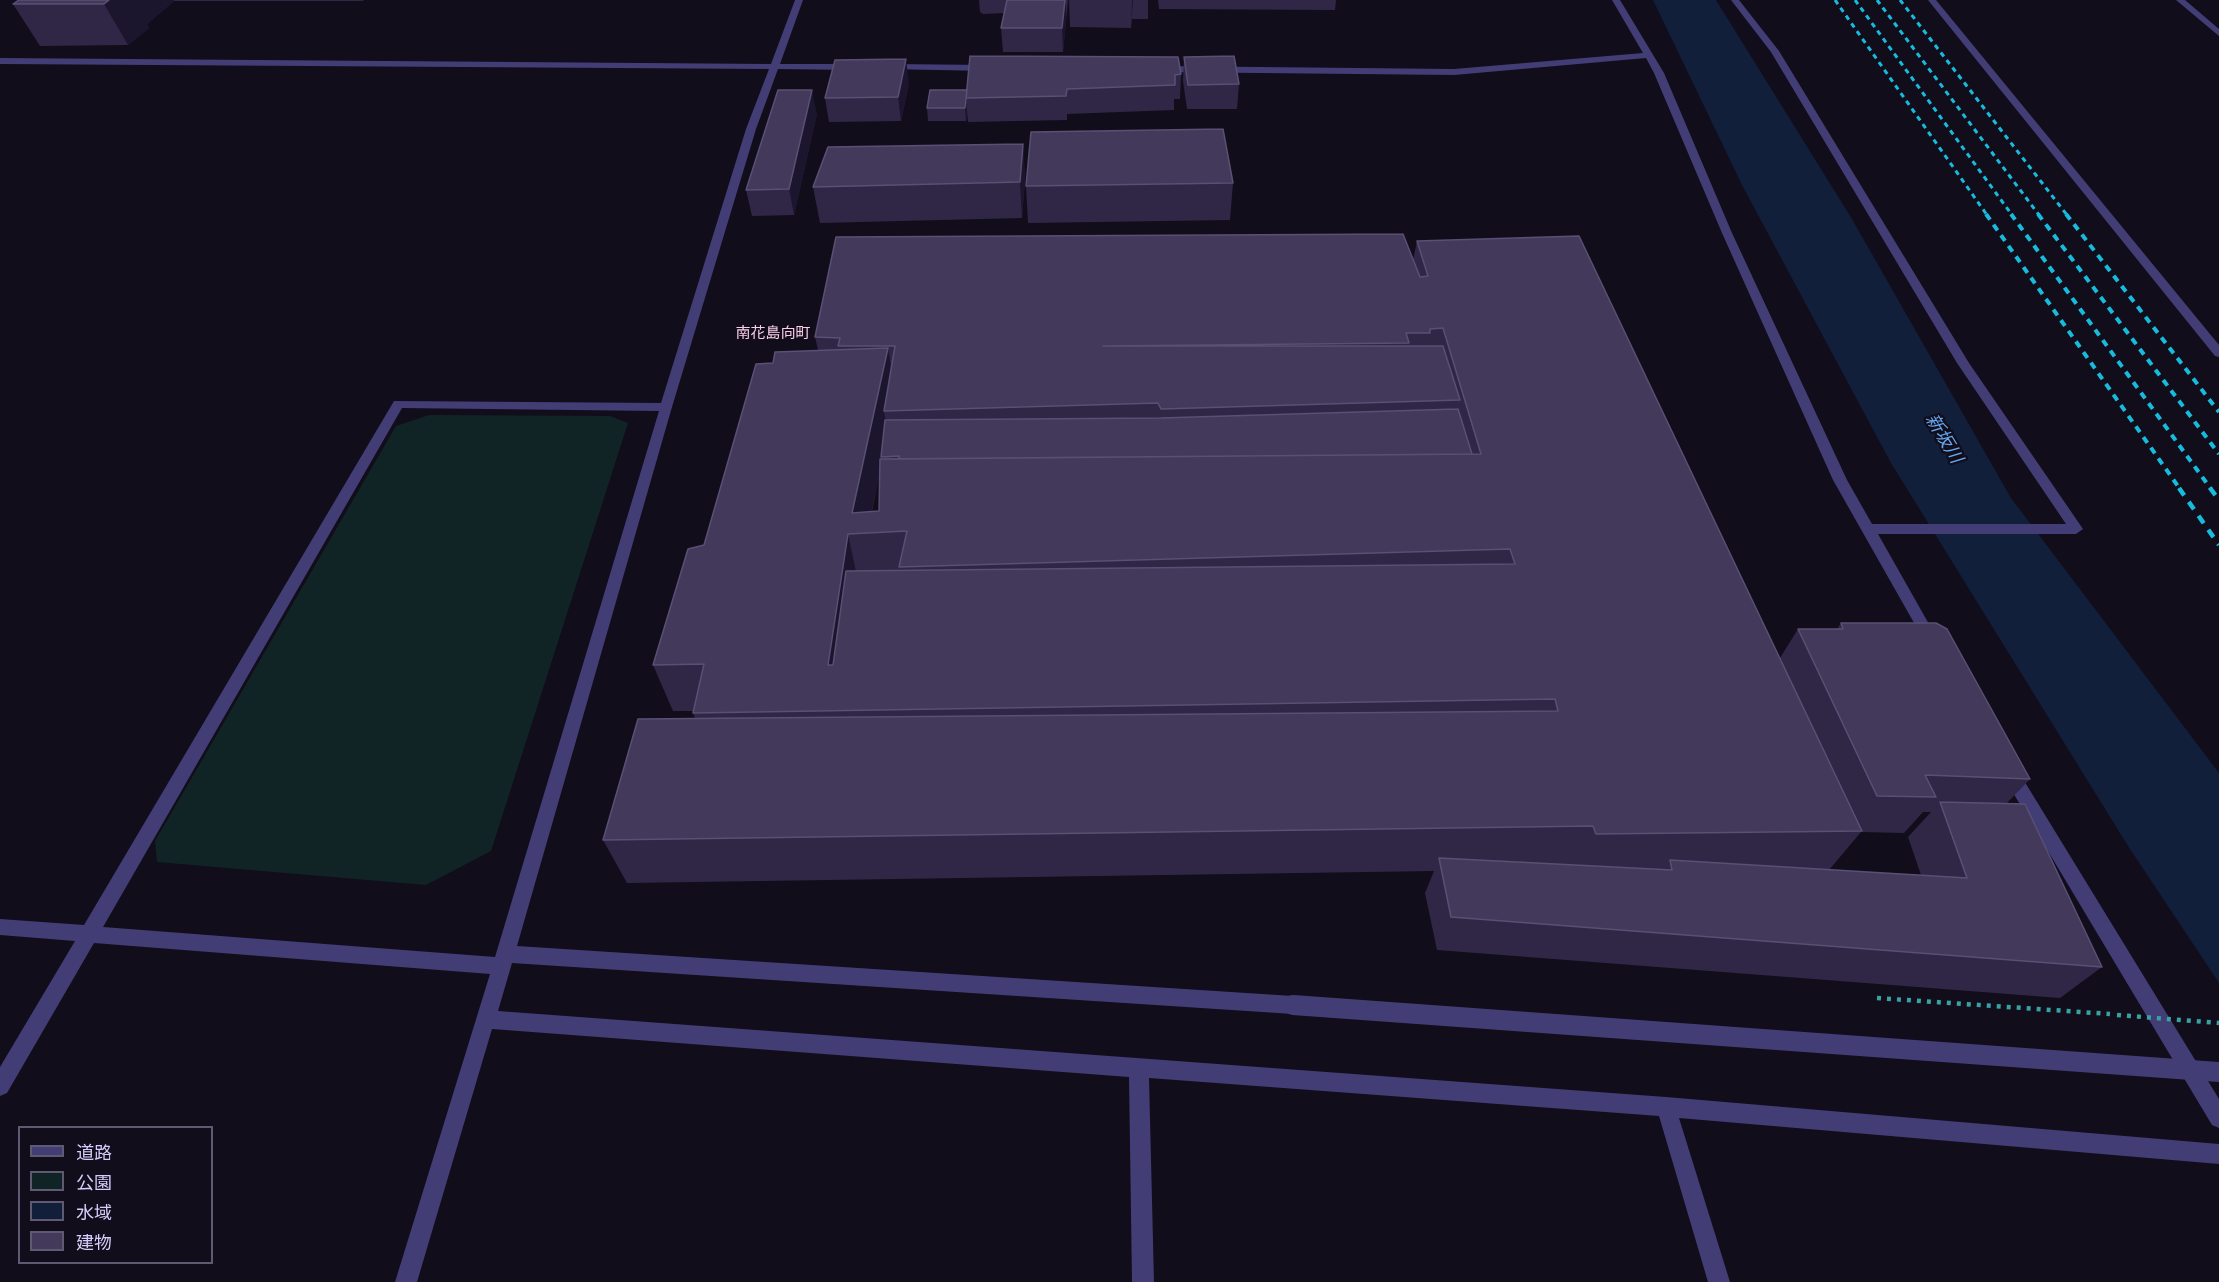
<!DOCTYPE html>
<meta charset="utf-8">
<style>
body{margin:0}
#map{position:relative;width:2219px;height:1282px;overflow:hidden;background:#110d1b;font-family:"Sofia Sans Condensed","Noto Sans JP",sans-serif}
canvas{display:block}
.legend{position:absolute;left:18px;top:1126px;width:195px;height:138px;box-sizing:border-box;background:#110d1b;border:2px solid #5f5a74;margin:0;padding:8px 10px;list-style:none;font-size:18px;color:#d5cdfa}
.legend li{display:flex;align-items:center;gap:12px;height:30px}
.legend b{width:30px;border:2px solid #5f5a74}
</style>
<div id="map">
<canvas width="2219" height="1282"></canvas>
<ul class="legend">
<li><b style="height:8px;background:#433d76"></b>道路</li>
<li><b style="height:16px;background:#112425"></b>公園</li>
<li><b style="height:16px;background:#111f3b"></b>水域</li>
<li><b style="height:16px;background:#42395b"></b>建物</li>
</ul>
</div>
<script>
const ctx = document.querySelector('canvas').getContext('2d');
ctx.lineJoin = 'round';
function fillPath(path, color) {
  ctx.fillStyle = color;
  ctx.fill(path, 'evenodd');
}
function poly(rows) {
  const path = new Path2D();
  for (const r of rows) {
    path.moveTo(r[0], r[1]);
    for (let i = 2; i < r.length; i += 2) path.lineTo(r[i], r[i + 1]);
  }
  return path;
}
function strokePath(path, color, width, dash) {
  ctx.strokeStyle = color;
  ctx.lineWidth = width;
  ctx.lineCap = dash ? 'butt' : 'round';
  ctx.setLineDash(dash || []);
  ctx.stroke(path);
}
function drawText(font, color, halo, rows, align = 'center') {
  ctx.font = font + ' "Sofia Sans Condensed","Noto Sans JP",sans-serif';
  ctx.lineWidth = 4.5;
  ctx.setLineDash([]);
  ctx.textBaseline = 'middle';
  ctx.strokeStyle = halo;
  ctx.fillStyle = color;
  for (const [text, x, y, turn = 0] of rows) {
    ctx.save();
    ctx.translate(x, y);
    ctx.rotate((+turn || 0) * Math.PI / 180);
    ctx.textAlign = isNaN(turn) ? turn : align;
    if (halo) ctx.strokeText(text, 0, 0);
    ctx.fillText(text, 0, 0);
    ctx.restore();
  }
}
const green = poly([
 [429,415,610,416,628,423,491,851,426,885,157,862,155,841,396,426]
]);
const water = poly([
 [1653,0,1716,0,1852,219,2011,498,2219,773,2219,983,2128,846,1891,463,1743,187]
]);
const path = poly([
 [1877,998,2110,1014]
]);
const minor = poly([
 [795,0,803,0,780,64,853,64,857,67,853,70,778,69,756,129,672,407,517,946,1293,996,1300,999,1302,1005,1300,1011,1293,1014,512,963,498,1011,1666,1097,2219,1144,2219,1164,1679,1118,1730,1282,1708,1282,1659,1116,1149,1078,1154,1282,1132,1282,1129,1077,492,1029,417,1282,395,1282,490,974,94,943,7,1093,0,1096,0,1067,75,941,0,935,0,919,84,925,394,401,661,403,746,129,769,69,0,64,0,58,771,64,795,0],
 [402,408,659,411,495,957,103,927,402,408],
 [1612,0,1620,0,1664,73,1732,233,1847,480,1872,524,2066,524,1957,363,1771,52,1731,0,1739,0,1779,51,1969,363,2083,529,2076,534,1878,534,1938,640,1936,644,1926,644,1833,480,1722,233,1654,73,1646,58,1454,75,1162,72,1158,69,1162,66,1454,69,1643,53,1612,0],
 [1928,0,1936,0,2219,345,2219,357,2215,356,1928,0],
 [2176,0,2185,0,2219,29,2219,36,2176,0],
 [889,64,988,65,992,68,988,71,886,69,886,65,889,64],
 [2009,764,2015,766,2219,1099,2219,1128,2212,1125,2003,776,2001,771,2003,766,2009,764]
]);
const railFar2 = poly([
 [1835,0,1987,215],
 [1855,0,2012,215],
 [1877,0,2039,215],
 [1900,0,2067,215]
]);
const railFar1 = poly([
 [1986,214,2180,489],
 [2011,214,2211,489],
 [2038,214,2219,454],
 [2066,214,2219,412]
]);
const rail = poly([
 [2179,488,2219,545],
 [2210,488,2219,500]
]);
const pathBridge = poly([
 [2117,1015,2219,1023]
]);
const minorBridge = poly([
 [1293,1005,2219,1072]
]);
const wall = poly([
 [19,0,364,0,363,1,174,1,147,24,149,28,128,45,40,46,13,4],
 [979,0,1068,0,1063,52,1003,52,1001,28,1004,13,983,14,980,12],
 [1069,0,1148,0,1148,19,1132,19,1131,28,1070,27],
 [1158,0,1336,0,1335,10,1159,9],
 [1184,57,1239,84,1237,109,1187,109,1183,81],
 [1181,74,1180,99,1174,99,1174,110,1067,114,1067,120,968,122,967,111,966,121,928,121,927,108,967,90],
 [909,84,901,121,829,122,825,98],
 [817,114,794,215,752,216,746,190],
 [1023,144,1025,180,1022,218,820,223,813,187],
 [1233,183,1230,220,1028,223,1026,186],
 [1417,241,1780,658,1798,629,1837,629,1841,623,2030,779,2006,804,2102,967,2060,998,1437,950,1425,893,1434,871,627,883,603,840,695,718,693,713,694,711,673,711,653,665,704,545,773,363,818,350,815,337,1413,260],
 [880,471,879,511,872,512],
 [1923,812,1931,812,1908,837,1921,875,1829,870,1861,832,1904,833]
]);
const shadedWall = poly([
 [109,0,174,0,174,1,147,24,149,28,128,45,104,4],
 [1066,0,1066,21,1063,52,1062,28],
 [1132,0,1133,0,1131,28],
 [906,59,909,84,901,121,898,97],
 [812,90,817,114,794,215,789,189],
 [966,98,967,111,966,121,965,108],
 [1023,144,1025,180,1022,218,1020,182],
 [888,348,896,395,884,411,888,434,881,457,882,462,867,533,852,513],
 [848,534,858,581,841,710,828,665]
]);
const building = poly([
 [19,0,109,0,104,4,13,4,19,0],
 [1007,0,1065,0,1062,28,1001,28,1007,0],
 [970,56,1178,57,1181,74,1175,75,1175,85,1067,89,1066,96,966,98,970,56],
 [1234,56,1239,84,1188,85,1184,57,1234,56],
 [906,59,898,97,825,98,835,60,906,59],
 [778,90,812,90,789,189,746,190,778,90],
 [930,90,967,90,965,108,927,108,930,90],
 [1223,129,1233,183,1026,186,1031,132,1223,129],
 [1023,144,1020,182,813,187,828,147,1023,144],
 [1403,234,1420,277,1428,276,1417,241,1579,236,1862,831,1596,834,1593,826,603,840,638,719,1558,711,1555,699,693,713,704,664,653,665,688,549,704,545,756,364,773,363,775,352,888,348,852,513,879,511,880,459,1481,454,1443,328,1430,329,1430,333,1406,333,1409,343,1103,346,1443,346,1460,400,1161,409,1158,403,884,411,895,346,838,346,840,338,815,337,836,237,1403,234],
 [907,531,899,567,1510,549,1515,564,846,571,833,665,828,665,848,534,907,531],
 [1458,409,1472,454,899,459,899,456,881,457,885,420,1161,418,1458,409],
 [1841,623,1936,623,1947,629,2030,779,1925,775,1936,797,1877,796,1798,629,1843,629,1841,623],
 [1940,802,2025,804,2102,967,1451,917,1439,858,1672,870,1670,860,1967,878,1940,802]
]);
const farNeighbourhoodnames = [
 ["南花島向町",773,334]
];
const waterNames = [
 ["新坂川",1943,439,59]
];
fillPath(green, '#112425');
fillPath(water, '#111f3b');
strokePath(path, '#39a1a2', 4.5, [4, 6]);
fillPath(minor, '#433d76');
strokePath(railFar2, '#17bbdc', 3, [5, 4.5]);
strokePath(railFar1, '#17bbdc', 4, [7, 6]);
strokePath(rail, '#17bbdc', 4.5, [9, 8]);
strokePath(pathBridge, '#39a1a2', 4.5, [4, 6]);
strokePath(minorBridge, '#433d76', 20);
fillPath(wall, '#302747');
fillPath(shadedWall, '#1c152e');
fillPath(building, '#42395b');
strokePath(building, '#595074', 1.5);
drawText('15px', '#facee7', '#110d1b', farNeighbourhoodnames);
drawText('italic 18px', '#65a6ef', '#110d1b', waterNames);
</script>
